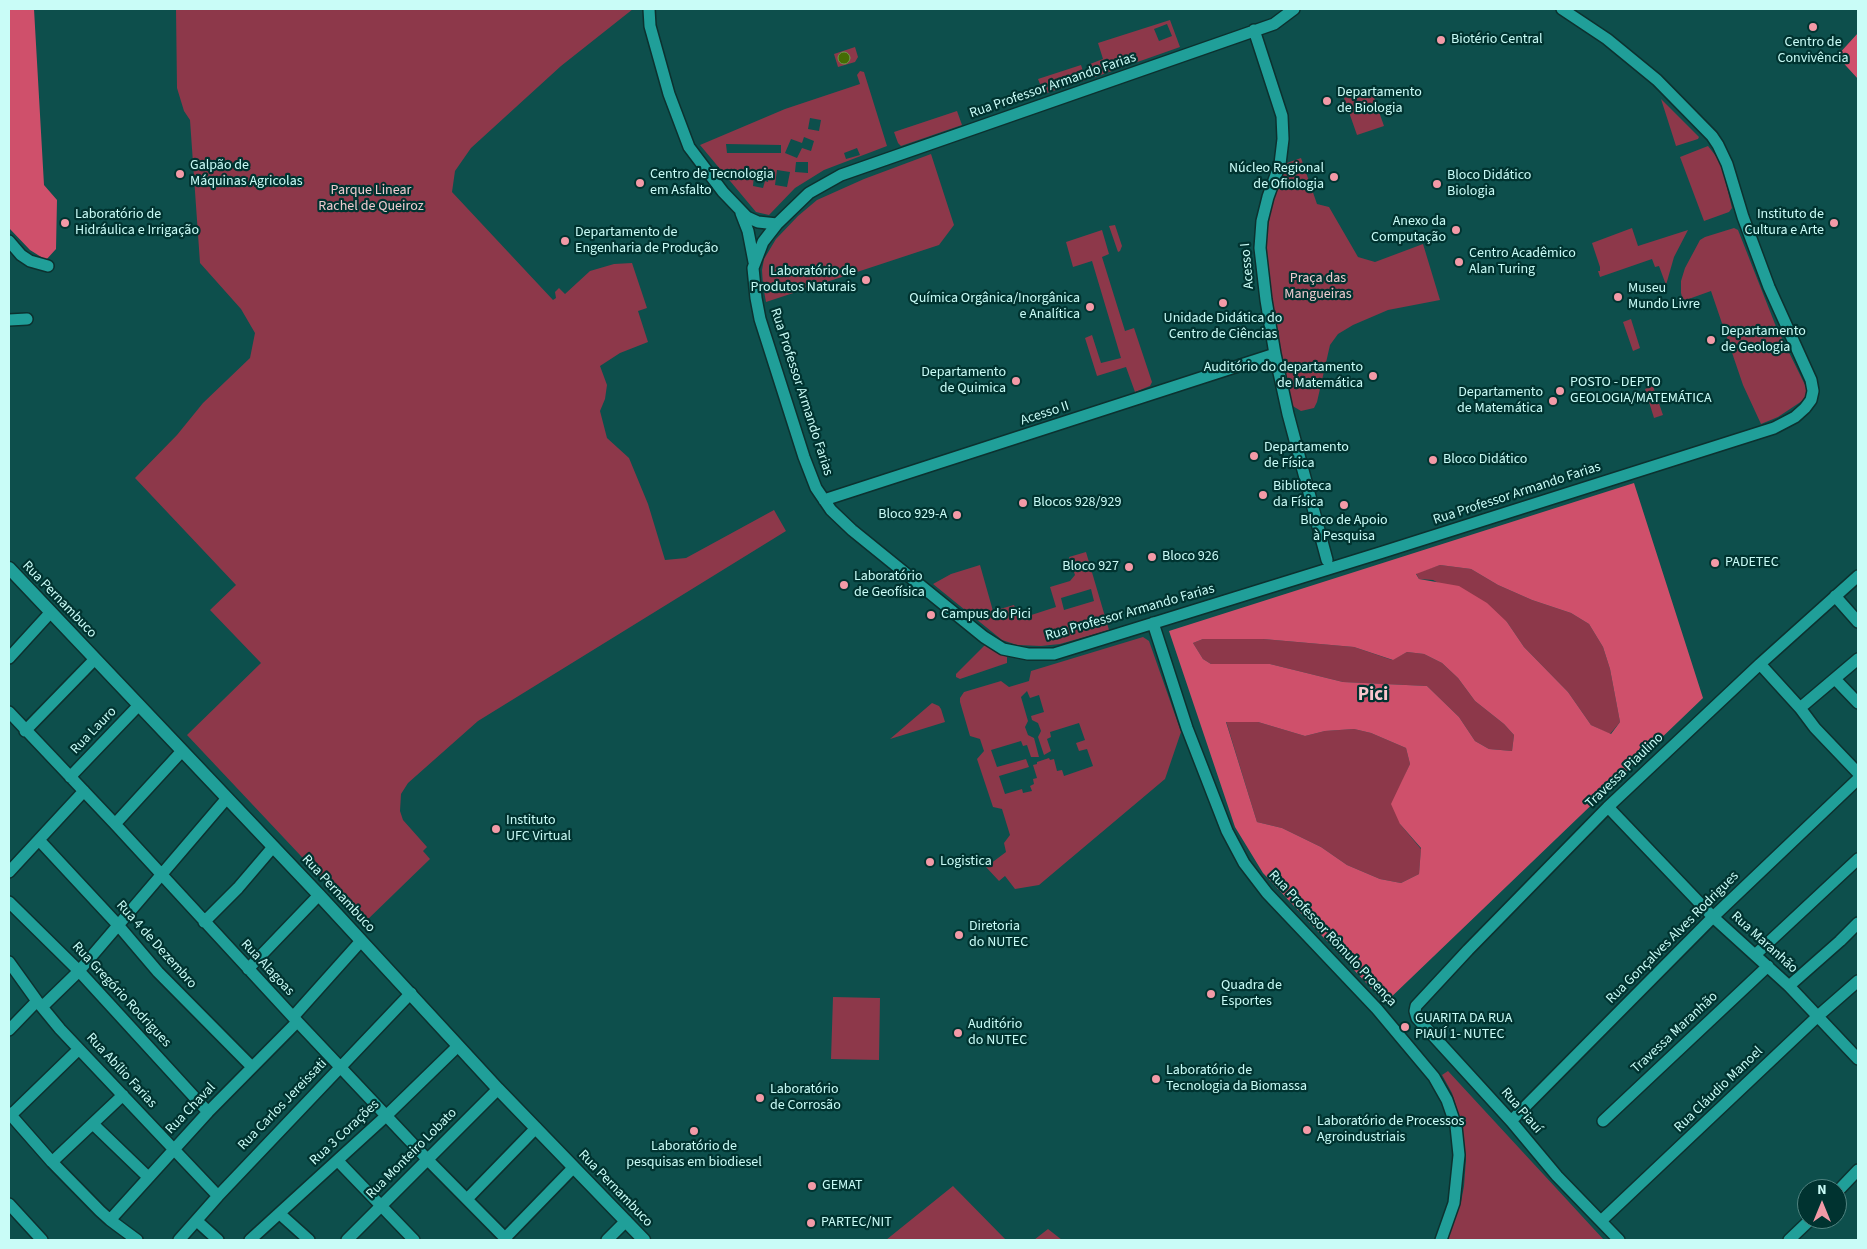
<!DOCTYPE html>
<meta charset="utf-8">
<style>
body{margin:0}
#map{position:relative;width:1867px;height:1249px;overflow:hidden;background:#0d4f4c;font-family:"Source Sans 3",sans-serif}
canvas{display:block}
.frame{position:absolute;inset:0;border:10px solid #c9fcf7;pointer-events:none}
.north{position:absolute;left:1797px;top:1179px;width:50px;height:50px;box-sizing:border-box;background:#003330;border:1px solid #508380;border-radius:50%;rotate:0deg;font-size:14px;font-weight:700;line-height:20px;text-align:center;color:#c9fcf7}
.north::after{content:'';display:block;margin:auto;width:18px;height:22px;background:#f39aa7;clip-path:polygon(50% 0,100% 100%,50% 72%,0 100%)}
</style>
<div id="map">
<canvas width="1867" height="1249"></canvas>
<div class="frame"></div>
<div class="north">N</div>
</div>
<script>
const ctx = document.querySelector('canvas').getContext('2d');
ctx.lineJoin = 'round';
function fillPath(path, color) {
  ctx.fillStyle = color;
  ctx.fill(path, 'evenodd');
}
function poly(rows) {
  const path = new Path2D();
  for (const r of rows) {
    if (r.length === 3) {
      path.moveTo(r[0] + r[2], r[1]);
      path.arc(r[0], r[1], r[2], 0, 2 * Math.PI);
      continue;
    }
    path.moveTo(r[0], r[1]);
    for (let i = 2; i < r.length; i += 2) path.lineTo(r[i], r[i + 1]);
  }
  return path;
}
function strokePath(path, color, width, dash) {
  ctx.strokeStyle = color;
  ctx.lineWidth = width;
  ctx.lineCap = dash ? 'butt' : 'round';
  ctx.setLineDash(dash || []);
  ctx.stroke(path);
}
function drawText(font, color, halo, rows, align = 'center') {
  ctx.font = font + ' "Source Sans 3",sans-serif';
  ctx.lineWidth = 4.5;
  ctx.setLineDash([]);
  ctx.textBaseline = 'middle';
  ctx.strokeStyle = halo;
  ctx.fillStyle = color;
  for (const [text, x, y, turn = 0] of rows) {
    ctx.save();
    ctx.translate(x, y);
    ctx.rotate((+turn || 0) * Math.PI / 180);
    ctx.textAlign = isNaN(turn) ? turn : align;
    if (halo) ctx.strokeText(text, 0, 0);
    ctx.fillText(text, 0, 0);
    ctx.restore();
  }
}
const green = poly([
 [176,9,633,9,561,66,471,148,455,171,452,192,553,300,556,298,555,292,559,288,565,294,590,271,614,264,632,263,647,308,638,311,648,342,620,353,600,366,607,385,605,399,600,411,607,438,629,458,648,504,665,560,686,558,774,510,786,531,478,721,408,783,401,794,400,811,403,820,427,847,423,851,430,859,364,923,187,735,261,663,210,610,236,585,135,478,177,435,203,403,250,358,255,333,241,309,200,263,190,120,184,111,177,88],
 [1170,20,1180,47,1095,77,1090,64,1103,59,1098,43],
 [1167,24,1172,36,1159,41,1154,29],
 [855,47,858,57,855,62,838,67,834,54],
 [1081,65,1086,80,1044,94,1038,79],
 [860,71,864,72,887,146,824,170,795,188,769,215,756,212,700,145,785,109,860,84,857,75],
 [810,118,821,120,819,131,808,129],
 [804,137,814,141,811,151,802,148,797,158,785,153,791,139,802,143],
 [726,144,781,145,781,153,727,153],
 [857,148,860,155,846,159,844,153],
 [796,162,808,162,808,173,795,172],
 [777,170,790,172,787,187,775,185],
 [754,175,769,177,768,182,765,181,763,188,753,186],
 [1371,89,1384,126,1357,135,1344,98],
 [1661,99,1699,137,1698,139,1676,146],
 [957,111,962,125,901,146,898,143,894,132],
 [1708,146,1719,160,1722,167,1732,208,1729,212,1704,221,1680,157],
 [931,154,954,225,939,245,766,302,763,286,762,270,764,259,776,239,798,216,817,200,864,179],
 [1301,158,1317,204,1329,207,1358,257,1375,262,1423,244,1440,300,1388,310,1353,325,1338,334,1330,345,1317,402,1314,408,1301,411,1291,405,1274,322,1265,245,1272,202,1287,163],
 [1115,225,1122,246,1120,251,1118,252,1109,226],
 [1632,228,1638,246,1688,230,1674,257,1666,285,1659,266,1655,267,1652,259,1600,277,1598,271,1600,271,1600,267,1592,243],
 [1734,228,1738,230,1775,324,1807,389,1806,396,1802,401,1778,417,1761,424,1743,385,1711,291,1683,301,1681,293,1681,281,1685,268,1700,240,1705,237],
 [1102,230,1109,254,1102,257,1125,331,1134,328,1152,382,1150,386,1135,392,1126,367,1097,376,1085,338,1092,335,1101,363,1121,358,1092,261,1073,267,1066,242],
 [1631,319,1640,348,1633,351,1623,322],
 [1653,386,1663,415,1654,418,1645,389],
 [1086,552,1109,630,1060,644,1041,646,1017,645,1002,640,933,584,951,574,980,565,993,611,1014,605,1019,619,1056,607,1050,587,1070,581,1075,575,1069,557],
 [1091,589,1094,601,1064,610,1061,598],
 [1440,565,1471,569,1498,585,1532,600,1571,613,1589,624,1603,647,1610,669,1620,722,1610,734,1591,725,1568,692,1524,647,1507,622,1433,580,1419,579,1416,573],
 [1143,637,1149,641,1181,732,1165,779,1039,885,1015,889,1005,876,999,881,986,867,1006,852,1004,843,1010,835,1002,809,993,807,977,759,984,751,980,739,970,736,960,702,960,698,964,692,1001,681,1009,687,1029,681,1031,671],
 [1027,691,1030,698,1039,695,1044,712,1031,716,1032,720,1038,723,1041,731,1038,737,1044,755,1051,751,1047,739,1051,737,1050,732,1079,723,1085,740,1076,743,1079,751,1087,749,1093,766,1064,776,1062,770,1057,771,1054,759,1050,760,1049,758,1037,762,1037,764,1033,765,1037,778,1033,779,1034,784,1030,786,1032,791,1023,793,1022,789,1005,794,999,776,1029,767,1026,759,997,767,991,750,1021,741,1023,746,1027,745,1031,757,1039,757,1034,738,1028,735,1025,727,1028,721,1021,697],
 [1203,639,1263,639,1354,647,1392,660,1407,652,1424,654,1442,663,1458,678,1475,701,1504,724,1514,735,1512,751,1489,749,1475,741,1459,717,1427,686,1343,682,1270,664,1211,664,1203,659,1193,643],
 [986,645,1007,657,1007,663,960,679,956,677,956,674,984,646],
 [932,703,939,706,941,709,945,722,890,739],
 [1226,721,1258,722,1305,736,1325,731,1354,729,1371,733,1406,748,1410,764,1403,780,1400,824,1421,849,1419,874,1401,883,1380,879,1347,865,1321,847,1282,828,1257,822],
 [833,997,880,998,879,1060,831,1059],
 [1448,1071,1604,1240,1445,1240,1461,1202,1464,1186,1466,1159,1462,1125,1452,1093,1442,1075],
 [953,1186,1006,1240,886,1240],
 [1048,1229,1062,1240,1034,1240]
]);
const forest = poly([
 [9,9,34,9,44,185,57,200,56,249,46,260,30,250,9,228],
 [1858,33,1858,79,1837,56],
 [1634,483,1703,698,1385,1003,1263,873,1235,827,1169,631],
 [1440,565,1471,569,1498,585,1532,600,1571,613,1589,624,1603,647,1610,669,1620,722,1611,734,1591,725,1568,692,1524,647,1507,622,1487,603,1459,586,1419,579,1416,574],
 [1203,639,1263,639,1354,647,1393,660,1407,652,1424,654,1442,663,1458,678,1475,701,1504,724,1514,735,1512,751,1489,749,1475,741,1459,717,1427,686,1343,682,1270,664,1211,664,1203,659,1193,643],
 [1226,722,1258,722,1305,736,1325,731,1354,729,1371,733,1406,748,1410,764,1391,804,1400,824,1421,848,1419,874,1401,883,1380,879,1347,865,1321,847,1282,828,1257,822]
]);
const water = poly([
 [844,58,6]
]);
const minor = poly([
 [649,9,650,26,669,94,689,147,723,192,747,217,758,222,777,224],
 [1294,9,1274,24,841,175,809,193,777,224,763,242,753,268,756,298,760,319,804,457,816,488,831,510,852,530,984,637,1003,649,1028,654,1054,654,1383,552,1774,428,1795,417,1805,408,1811,400,1813,391,1811,380,1769,287,1743,217,1727,164,1718,145,1712,136,1657,80,1607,39,1562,9],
 [1254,30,1282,116,1283,139,1280,164,1268,197,1262,221,1260,248,1266,300,1275,354,1288,414,1327,560],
 [741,213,748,231,754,262],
 [9,241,21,255,30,261,48,266],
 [9,320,27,319],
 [824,500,1275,354],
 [1835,596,1858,622],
 [1153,623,1187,728,1227,831,1244,863,1267,893,1377,1009,1434,1077,1447,1100,1456,1126,1459,1155,1454,1203,1441,1240],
 [9,658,50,613],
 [1760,664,1800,708,1815,728,1858,773],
 [1835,679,1858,703],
 [1800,708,1858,659],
 [9,712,115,824,293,1017,427,1159,507,1240],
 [25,731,95,659],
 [70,777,139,705],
 [1608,807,1713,917,1789,986,1858,1059],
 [115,824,182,751],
 [39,840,118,925,158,972,252,1067],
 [9,872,84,791],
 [9,902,79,971,208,1112],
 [204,922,238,888,273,847],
 [1755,955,1858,859],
 [9,962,37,1001,60,1029,218,1196],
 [248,969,319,895],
 [1789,986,1840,941,1858,923],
 [42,1007,79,971,227,798],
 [293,1017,361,941],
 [9,1030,37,1001],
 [9,1113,52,1162,100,1211,110,1220,137,1240],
 [11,1115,79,1049],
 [1511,1121,1713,917,1858,779],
 [1603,1121,1768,966],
 [93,1124,148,1177],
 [338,1161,414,1240],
 [52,1162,123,1095],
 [1837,1192,1858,1170],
 [467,1199,536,1128],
 [9,1204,42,1240],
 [280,1214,309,1240],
 [110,1220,208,1112,297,1022],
 [197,1221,218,1240],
 [1601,1221,1818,1016,1858,981],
 [505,1238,573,1168],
 [179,1240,218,1196,411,993],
 [250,1240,386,1116,458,1046],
 [347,1240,498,1089],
 [607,1240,626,1221],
 [1619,1240,1557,1176,1511,1121,1417,1018,1415,1011,1416,1006,1468,950,1608,807,1760,664,1858,576],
 [1789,1240,1811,1219]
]);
const tertiary = poly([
 [9,568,319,895,498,1089,644,1240]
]);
const markers = [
 [1813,27,5,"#f39aa7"],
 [1441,40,5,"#f39aa7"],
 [1327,101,5,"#f39aa7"],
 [180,174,5,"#f39aa7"],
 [1334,177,5,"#f39aa7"],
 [640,183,5,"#f39aa7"],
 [1437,184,5,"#f39aa7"],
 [65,223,5,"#f39aa7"],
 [1834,223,5,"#f39aa7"],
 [1456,230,5,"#f39aa7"],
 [565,241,5,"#f39aa7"],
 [1459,262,5,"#f39aa7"],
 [866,280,5,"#f39aa7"],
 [1618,297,5,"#f39aa7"],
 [1223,303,5,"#f39aa7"],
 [1090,307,5,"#f39aa7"],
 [1711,340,5,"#f39aa7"],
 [1373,376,5,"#f39aa7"],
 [1016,381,5,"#f39aa7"],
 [1560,391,5,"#f39aa7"],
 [1553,401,5,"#f39aa7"],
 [1254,456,5,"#f39aa7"],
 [1433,460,5,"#f39aa7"],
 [1263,495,5,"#f39aa7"],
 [1023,503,5,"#f39aa7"],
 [1344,505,5,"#f39aa7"],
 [957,515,5,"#f39aa7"],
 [1152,557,5,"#f39aa7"],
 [1715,563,5,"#f39aa7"],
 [1129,567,5,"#f39aa7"],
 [844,585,5,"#f39aa7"],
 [931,615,5,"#f39aa7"],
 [496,829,5,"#f39aa7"],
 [930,862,5,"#f39aa7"],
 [959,935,5,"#f39aa7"],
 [1211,994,5,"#f39aa7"],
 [1405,1027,5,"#f39aa7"],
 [958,1033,5,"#f39aa7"],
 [1156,1079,5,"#f39aa7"],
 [760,1098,5,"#f39aa7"],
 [1307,1130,5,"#f39aa7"],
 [694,1131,5,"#f39aa7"],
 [812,1186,5,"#f39aa7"],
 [811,1223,5,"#f39aa7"]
];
const poiNames = [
 ["Biotério Central",1451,40],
 ["Centro de",1813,43,"center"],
 ["Convivência",1813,59,"center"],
 ["Departamento",1337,93],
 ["de Biologia",1337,109],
 ["Galpão de",190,166],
 ["Máquinas Agricolas",190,182],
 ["Núcleo Regional",1324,169,"right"],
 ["de Ofiologia",1324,185,"right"],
 ["Centro de Tecnologia",650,175],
 ["em Asfalto",650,191],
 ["Bloco Didático",1447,176],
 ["Biologia",1447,192],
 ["Laboratório de",75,215],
 ["Hidráulica e Irrigação",75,231],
 ["Instituto de",1824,215,"right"],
 ["Cultura e Arte",1824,231,"right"],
 ["Anexo da",1446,222,"right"],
 ["Computação",1446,238,"right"],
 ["Departamento de",575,233],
 ["Engenharia de Produção",575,249],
 ["Centro Acadêmico",1469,254],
 ["Alan Turing",1469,270],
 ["Laboratório de",856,272,"right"],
 ["Produtos Naturais",856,288,"right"],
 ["Museu",1628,289],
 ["Mundo Livre",1628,305],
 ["Química Orgânica/Inorgânica",1080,299,"right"],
 ["e Analítica",1080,315,"right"],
 ["Unidade Didática do",1223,319,"center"],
 ["Centro de Ciências",1223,335,"center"],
 ["Departamento",1721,332],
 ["de Geologia",1721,348],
 ["Auditório do departamento",1363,368,"right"],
 ["de Matemática",1363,384,"right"],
 ["Departamento",1006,373,"right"],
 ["de Quimica",1006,389,"right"],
 ["POSTO - DEPTO",1570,383],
 ["GEOLOGIA/MATEMÁTICA",1570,399],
 ["Departamento",1543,393,"right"],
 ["de Matemática",1543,409,"right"],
 ["Departamento",1264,448],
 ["de Física",1264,464],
 ["Bloco Didático",1443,460],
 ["Biblioteca",1273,487],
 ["da Física",1273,503],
 ["Blocos 928/929",1033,503],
 ["Bloco 929-A",947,515,"right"],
 ["Bloco de Apoio",1344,521,"center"],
 ["à Pesquisa",1344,537,"center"],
 ["Bloco 926",1162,557],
 ["PADETEC",1725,563],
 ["Bloco 927",1119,567,"right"],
 ["Laboratório",854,577],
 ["de Geofísica",854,593],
 ["Campus do Pici",941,615],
 ["Instituto",506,821],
 ["UFC Virtual",506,837],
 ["Logistica",940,862],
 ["Diretoria",969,927],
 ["do NUTEC",969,943],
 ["Quadra de",1221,986],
 ["Esportes",1221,1002],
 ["GUARITA DA RUA",1415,1019],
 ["PIAUÍ 1- NUTEC",1415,1035],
 ["Auditório",968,1025],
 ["do NUTEC",968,1041],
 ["Laboratório de",1166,1071],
 ["Tecnologia da Biomassa",1166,1087],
 ["Laboratório",770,1090],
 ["de Corrosão",770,1106],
 ["Laboratório de Processos",1317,1122],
 ["Agroindustriais",1317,1138],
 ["Laboratório de",694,1147,"center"],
 ["pesquisas em biodiesel",694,1163,"center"],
 ["GEMAT",822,1186],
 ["PARTEC/NIT",821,1223]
];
const streetNames = [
 ["Rua Professor Armando Farias",1053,86,-19],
 ["Acesso I",1248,266,-95],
 ["Rua Professor Armando Farias",801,392,72],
 ["Acesso II",1045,414,-18],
 ["Rua Professor Armando Farias",1517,494,-18],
 ["Rua Pernambuco",59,600,46],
 ["Rua Professor Armando Farias",1130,613,-16],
 ["Rua Lauro",94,731,-46],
 ["Travessa Piaulino",1625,771,-44],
 ["Rua Pernambuco",338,894,47],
 ["Rua Gonçalves Alves Rodrigues",1673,938,-45],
 ["Rua Professor Rômulo Proença",1332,939,47],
 ["Rua Maranhão",1764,943,42],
 ["Rua 4 de Dezembro",156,945,48],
 ["Rua Alagoas",267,968,47],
 ["Rua Gregório Rodrigues",121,995,47],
 ["Travessa Maranhão",1675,1033,-43],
 ["Rua Abílio Farias",121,1071,47],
 ["Rua Cláudio Manoel",1719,1090,-44],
 ["Rua Carlos Jereissati",283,1105,-46],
 ["Rua Chaval",191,1109,-46],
 ["Rua Piauí",1521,1111,49],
 ["Rua 3 Corações",345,1133,-43],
 ["Rua Monteiro Lobato",412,1154,-45],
 ["Rua Pernambuco",615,1189,46]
];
const parkNames = [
 ["Parque Linear",371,191],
 ["Rachel de Queiroz",371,207],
 ["Praça das",1318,279],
 ["Mangueiras",1318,295]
];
const districtNames = [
 ["Pici",1373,696]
];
fillPath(green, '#8d384a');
fillPath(forest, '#cf506b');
fillPath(water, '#456c03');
strokePath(water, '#6d974c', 1);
strokePath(minor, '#0c312f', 14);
strokePath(tertiary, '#0c312f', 15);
strokePath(minor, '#209f99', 11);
strokePath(tertiary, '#209f99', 12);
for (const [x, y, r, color] of markers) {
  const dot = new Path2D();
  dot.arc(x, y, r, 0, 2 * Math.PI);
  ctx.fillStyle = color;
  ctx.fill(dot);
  strokePath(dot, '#003330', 2);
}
drawText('14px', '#c9fcf7', '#003330', poiNames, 'left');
drawText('14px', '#c9fcf7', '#003330', streetNames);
drawText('14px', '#edcbcf', '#003330', parkNames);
drawText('bold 19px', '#fac6cd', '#003330', districtNames);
</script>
